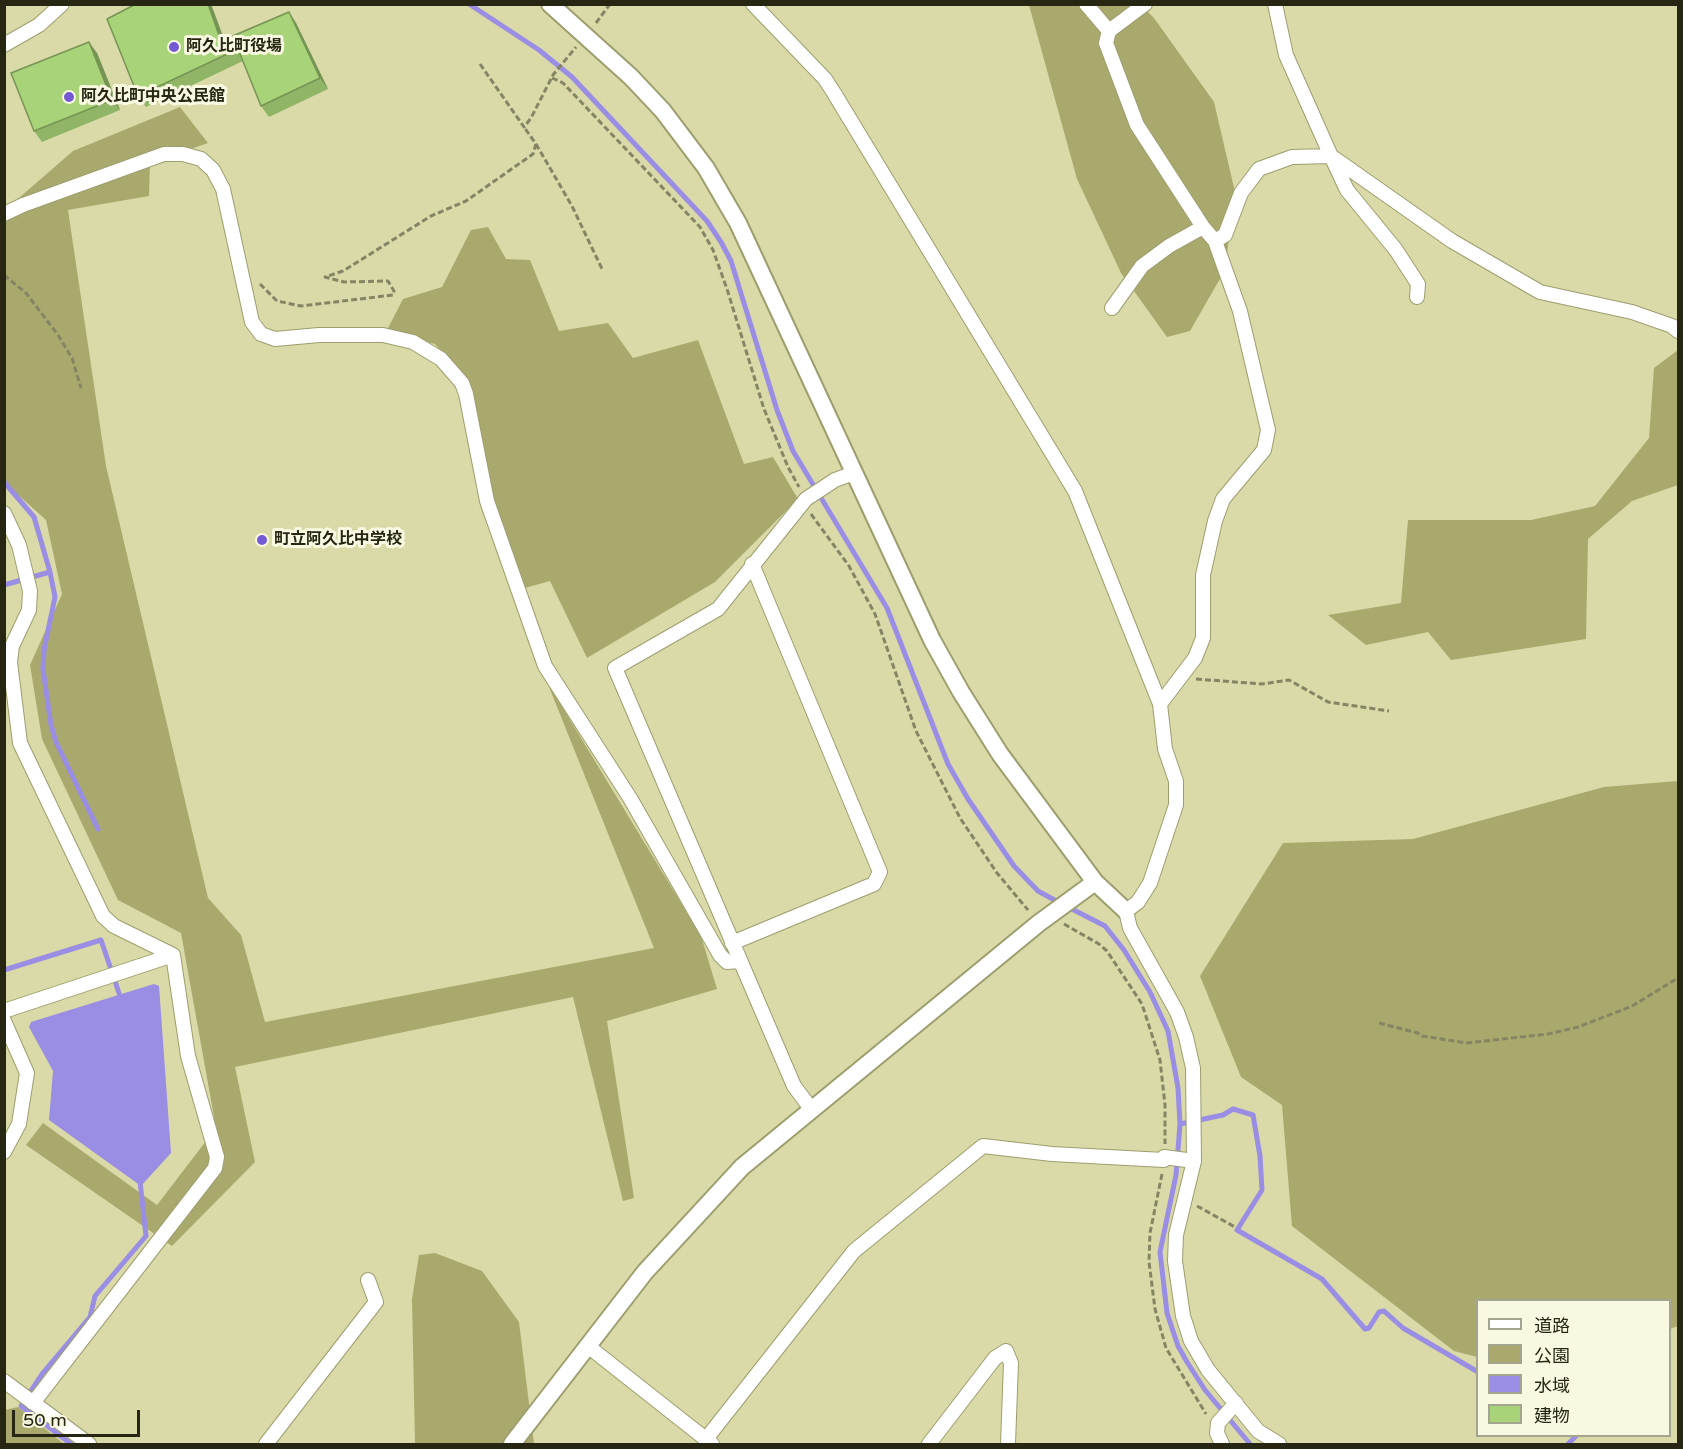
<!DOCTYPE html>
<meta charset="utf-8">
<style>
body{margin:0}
#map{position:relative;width:1683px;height:1449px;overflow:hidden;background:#d9daa8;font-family:"Varela Round","Noto Sans JP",sans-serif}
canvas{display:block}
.frame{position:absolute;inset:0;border:6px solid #262613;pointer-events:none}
.legend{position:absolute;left:1476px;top:1299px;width:195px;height:138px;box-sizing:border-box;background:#f8f9e0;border:2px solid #a4a58e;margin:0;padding:8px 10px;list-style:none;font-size:18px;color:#262613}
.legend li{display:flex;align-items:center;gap:12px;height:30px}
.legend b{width:30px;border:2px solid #a4a58e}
.scale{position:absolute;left:12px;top:1410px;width:128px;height:27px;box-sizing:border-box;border:3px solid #262613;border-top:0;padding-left:8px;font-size:18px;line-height:21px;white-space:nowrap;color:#262613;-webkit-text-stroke:4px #f8f9e0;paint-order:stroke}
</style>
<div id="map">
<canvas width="1683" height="1449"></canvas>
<div class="frame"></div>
<ul class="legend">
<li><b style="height:8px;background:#fff"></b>道路</li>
<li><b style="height:16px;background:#a9a96e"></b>公園</li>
<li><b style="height:16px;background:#998de4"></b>水域</li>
<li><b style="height:16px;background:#a9d378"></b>建物</li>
</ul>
<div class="scale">50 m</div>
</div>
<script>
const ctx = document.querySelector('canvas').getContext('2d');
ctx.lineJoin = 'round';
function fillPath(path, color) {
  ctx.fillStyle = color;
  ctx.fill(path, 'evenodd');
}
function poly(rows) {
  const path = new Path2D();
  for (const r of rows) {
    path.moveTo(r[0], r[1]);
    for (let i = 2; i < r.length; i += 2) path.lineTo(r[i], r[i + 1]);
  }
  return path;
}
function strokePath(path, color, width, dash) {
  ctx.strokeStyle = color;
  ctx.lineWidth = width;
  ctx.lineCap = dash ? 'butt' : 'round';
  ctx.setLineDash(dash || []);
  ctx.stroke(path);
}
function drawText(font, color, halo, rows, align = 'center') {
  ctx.font = font + ' "Varela Round","Noto Sans JP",sans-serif';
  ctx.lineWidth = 6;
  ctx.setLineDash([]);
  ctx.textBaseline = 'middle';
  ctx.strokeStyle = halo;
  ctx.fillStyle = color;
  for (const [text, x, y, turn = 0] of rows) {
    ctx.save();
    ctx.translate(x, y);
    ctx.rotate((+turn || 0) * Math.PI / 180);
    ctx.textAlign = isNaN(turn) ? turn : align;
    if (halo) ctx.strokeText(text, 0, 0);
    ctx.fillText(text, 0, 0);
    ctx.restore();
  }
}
const green = poly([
 [1029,5,1141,5,1154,18,1214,102,1235,192,1225,270,1190,331,1167,337,1121,273,1077,179],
 [180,107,208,143,150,163,149,196,68,210,106,466,208,898,241,935,265,1022,654,948,547,682,701,936,717,989,607,1021,634,1198,623,1201,573,997,235,1067,255,1162,172,1246,26,1145,43,1123,157,1205,216,1128,181,933,118,900,42,739,30,665,62,594,46,520,5,483,5,210,73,151],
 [488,227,506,259,530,260,559,331,608,323,633,358,698,340,744,464,773,457,798,499,715,582,587,658,550,581,521,589,491,498,466,379,435,344,386,332,403,299,442,287,471,230],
 [1678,350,1678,485,1632,501,1588,539,1586,639,1451,660,1428,632,1366,645,1328,615,1401,603,1408,520,1531,520,1595,506,1649,438,1654,368],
 [1678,781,1678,1326,1670,1329,1670,1300,1478,1300,1477,1357,1454,1351,1292,1226,1282,1105,1241,1077,1200,976,1283,843,1413,839,1604,787],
 [435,1253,482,1271,519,1322,534,1444,415,1444,412,1299,419,1255],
 [18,1407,64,1444,5,1444,5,1410]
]);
const water = poly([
 [154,984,159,986,171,1153,141,1186,49,1120,53,1071,29,1027,31,1022]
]);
const stream = poly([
 [469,4,539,50,572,77,707,221,721,242,731,261,777,410,793,451,887,608,948,764,968,799,1014,866,1038,891,1060,903],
 [4,482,34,517,50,572,55,597,44,650,43,669,51,725,56,742,98,829],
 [4,585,50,572],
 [1068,907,1105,926,1124,950,1150,992,1168,1031,1178,1088,1180,1124,1176,1175,1160,1252,1167,1313,1178,1346,1187,1362,1205,1390,1250,1444],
 [4,970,101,940,121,999],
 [1180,1124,1223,1115,1233,1109,1253,1115,1260,1156,1262,1190,1237,1230,1322,1279,1365,1329,1369,1328,1379,1312,1384,1311,1403,1328,1478,1372],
 [71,1444,21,1406,42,1374,90,1317,95,1296,146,1236,140,1181],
 [1568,1444,1576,1436]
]);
const path = poly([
 [596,23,610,4],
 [480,64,524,127,531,118,553,75,576,47],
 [552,78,563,83,700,227,713,250,727,289,764,409,788,467,799,487],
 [536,144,572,206,603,271],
 [4,275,26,293,58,335,72,358,81,388],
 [260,284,277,301,301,306,393,295,394,291,388,281,344,282,325,277,343,271,431,216,466,201,533,154,536,144,524,127],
 [811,514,849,566,875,614,916,731,960,818,997,873,1028,910],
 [1196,679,1262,684,1289,680,1328,702,1389,711],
 [1064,924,1099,944,1107,951,1142,1004,1160,1060,1165,1105,1165,1144],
 [1379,1023,1418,1033,1422,1036,1467,1043,1548,1034,1578,1027,1632,1006,1678,978],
 [1162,1174,1150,1233,1149,1262,1155,1309,1166,1348,1206,1414],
 [1197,1206,1235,1227]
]);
const minor = poly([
 [753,4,825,79,834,93,1075,491,1160,704,1165,749,1176,781,1176,805,1150,883,1138,902,1126,911,1130,928,1177,1012,1186,1037,1193,1068,1194,1161,1176,1235,1175,1261,1183,1316,1191,1341,1208,1370,1258,1431,1279,1444],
 [1086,4,1109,31],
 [1145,4,1109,31,1106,43,1137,125,1203,227,1215,241,1240,311,1268,430,1264,450,1223,499,1215,521,1203,575,1203,638,1195,658,1160,704],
 [1275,4,1286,55,1331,156,1347,190,1396,250,1418,284,1417,297],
 [4,45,39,25,62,4],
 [4,214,23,205,164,154,183,154,201,159,213,170,223,189,252,322,261,334,275,339,319,335,383,335,413,342,441,359,462,383,466,394,487,501,545,666,630,798,720,955,727,962,739,961],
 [1215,241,1225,235,1241,193,1259,169,1292,157,1331,156,1452,241,1540,292,1632,312,1672,326,1678,331],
 [1112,308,1142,266,1169,246,1203,227],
 [4,513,19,545,30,591,29,610,12,646,10,662,20,743,103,916,114,926,173,955,188,1056,217,1157,215,1168,33,1403],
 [732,943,874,884,880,872,752,564],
 [4,1011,173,955],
 [4,1021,27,1073,19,1124,4,1152],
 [812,1110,794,1086,615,668,718,609,806,499,835,480,854,473],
 [589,1347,712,1444],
 [4,1381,89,1444],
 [706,1439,854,1251,983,1146,1052,1154,1164,1160,1164,1157,1194,1161],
 [266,1444,376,1302,368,1280],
 [929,1444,995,1358,1006,1351,1011,1363,1008,1444],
 [1222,1444,1217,1433,1218,1423,1236,1403]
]);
const tertiary = poly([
 [550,4,631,77,663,111,706,168,738,223,932,640,961,692,1000,754,1095,882,1126,911],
 [512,1444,645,1272,742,1167,1039,923,1095,882]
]);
const wall = poly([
 [289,12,296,23,328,89,269,117,261,106,243,61,146,107,138,96,224,40],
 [97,53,120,110,42,142,34,131]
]);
const shadedWall = poly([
 [208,4,211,4,229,52,221,41],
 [289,12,296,23,328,89,320,78],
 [89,42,97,53,120,110,112,100]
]);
const building = poly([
 [136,4,208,4,221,41,289,12,320,78,261,106,238,49,138,96,107,19,136,4],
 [89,42,112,100,34,131,11,73,89,42]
]);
const markers = [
 [174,47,6,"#7359d3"],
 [69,97,6,"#7359d3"],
 [262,540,6,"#7359d3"]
];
const poiNames = [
 ["阿久比町役場",186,47],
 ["阿久比町中央公民館",81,97],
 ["町立阿久比中学校",274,540]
];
fillPath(green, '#a9a96e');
fillPath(water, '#998de4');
strokePath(stream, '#998de4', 5);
strokePath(minor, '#9d9e6e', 16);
strokePath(tertiary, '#9d9e6e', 20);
strokePath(path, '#848562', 3, [6, 3]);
strokePath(minor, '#fff', 14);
strokePath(tertiary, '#fff', 16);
fillPath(wall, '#91b567');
fillPath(shadedWall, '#769454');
fillPath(building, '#a9d378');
strokePath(building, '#769454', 1.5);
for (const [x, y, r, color] of markers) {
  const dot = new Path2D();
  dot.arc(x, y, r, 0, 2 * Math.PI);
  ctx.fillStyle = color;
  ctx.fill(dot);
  strokePath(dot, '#f8f9e0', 2);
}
drawText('bold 16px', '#262613', '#f8f9e0', poiNames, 'left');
</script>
